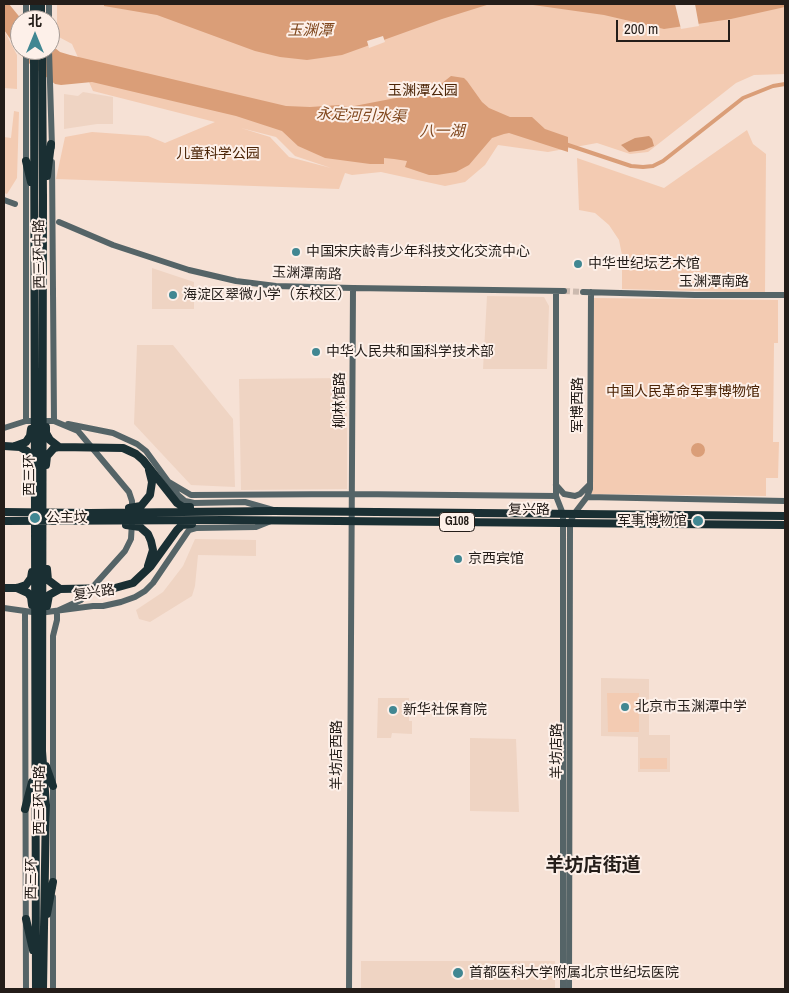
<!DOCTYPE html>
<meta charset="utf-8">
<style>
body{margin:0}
#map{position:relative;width:789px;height:993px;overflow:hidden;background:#f6e1d5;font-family:"Archivo Narrow","Noto Sans SC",sans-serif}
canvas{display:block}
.frame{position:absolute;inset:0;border:5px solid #241d19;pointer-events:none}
.north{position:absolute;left:10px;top:10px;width:50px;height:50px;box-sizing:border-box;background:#fdf0e9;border:1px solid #a69c96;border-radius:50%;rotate:0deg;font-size:14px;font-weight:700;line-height:20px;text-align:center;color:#241d19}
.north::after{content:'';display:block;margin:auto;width:18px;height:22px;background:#418792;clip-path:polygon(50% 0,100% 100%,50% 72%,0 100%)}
.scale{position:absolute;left:616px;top:20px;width:114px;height:22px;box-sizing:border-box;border:2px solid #241d19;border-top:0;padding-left:6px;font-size:15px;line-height:18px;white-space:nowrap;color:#241d19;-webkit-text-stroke:4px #fdf0e9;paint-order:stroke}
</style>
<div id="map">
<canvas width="789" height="993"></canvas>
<div class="frame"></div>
<div class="north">北</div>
<div class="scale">200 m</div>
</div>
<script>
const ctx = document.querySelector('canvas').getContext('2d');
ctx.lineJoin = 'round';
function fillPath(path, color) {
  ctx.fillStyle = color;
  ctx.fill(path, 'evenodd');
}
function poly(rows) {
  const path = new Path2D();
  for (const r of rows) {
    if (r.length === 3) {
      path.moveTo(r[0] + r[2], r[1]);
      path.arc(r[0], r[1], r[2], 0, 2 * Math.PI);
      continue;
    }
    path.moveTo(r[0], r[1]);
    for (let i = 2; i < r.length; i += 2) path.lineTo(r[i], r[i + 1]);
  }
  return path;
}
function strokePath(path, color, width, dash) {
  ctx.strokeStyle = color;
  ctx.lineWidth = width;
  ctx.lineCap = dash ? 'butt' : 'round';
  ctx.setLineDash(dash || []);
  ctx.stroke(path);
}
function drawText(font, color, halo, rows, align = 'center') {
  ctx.font = font + ' "Archivo Narrow","Noto Sans SC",sans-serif';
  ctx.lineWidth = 4;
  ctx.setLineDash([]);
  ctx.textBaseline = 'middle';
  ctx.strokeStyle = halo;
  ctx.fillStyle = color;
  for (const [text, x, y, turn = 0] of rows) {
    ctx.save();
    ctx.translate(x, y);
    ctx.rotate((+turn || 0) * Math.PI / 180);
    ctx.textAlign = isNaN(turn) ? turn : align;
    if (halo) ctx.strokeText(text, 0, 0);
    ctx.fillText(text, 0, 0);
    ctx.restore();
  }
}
const built = poly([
 [83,92,113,97,113,124,97,124,64,129,64,94,78,96],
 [152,268,194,282,194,309,152,309],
 [487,296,544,297,549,306,547,369,483,369],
 [137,345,173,345,233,419,235,487,191,485,134,424],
 [347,378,347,489,241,490,239,379],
 [195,539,256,540,256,556,198,555,195,586,192,596,150,622,139,619,136,610,163,592,183,566],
 [601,678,649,679,649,735,670,735,670,772,638,772,638,737,601,736],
 [378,698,409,698,409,721,412,721,412,734,392,733,391,738,377,738],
 [470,738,516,739,519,812,470,811],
 [361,961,555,961,555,989,361,989]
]);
const green = poly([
 [57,4,785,4,785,74,754,75,736,83,648,152,630,154,597,143,548,152,498,145,485,165,465,182,445,186,381,172,352,175,345,173,339,189,56,179,65,137,92,132,148,136,165,143,215,122,93,91,72,44,57,36],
 [241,128,276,137,295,156,331,168,289,157,270,137],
 [4,30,17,55,17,89,4,88],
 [14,111,19,112,17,178,7,194,4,193,4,137,11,138],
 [747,130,753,144,766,154,765,293,622,289,622,255,619,240,609,225,595,213,579,210,577,158,664,188],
 [593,298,778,300,778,343,774,343,773,442,779,442,778,478,766,478,766,496,590,494],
 [607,693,639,693,639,732,608,732],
 [640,758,667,758,667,769,640,769]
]);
const forest = poly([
 [649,136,652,139,654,146,644,150,629,152,621,145,635,138]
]);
const water = poly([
 [4,4,9,4,22,20,20,20,20,50,50,50,50,44,60,52,70,55,286,106,310,107,340,105,349,107,432,91,451,76,464,78,467,81,482,102,489,108,510,117,532,117,545,129,568,137,568,152,509,133,504,134,492,138,469,165,456,172,437,175,429,175,405,167,407,161,394,159,384,158,384,164,370,164,325,158,298,146,282,131,236,116,92,82,61,85,55,84,25,60,4,30],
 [104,4,490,4,442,19,342,55,307,60,280,57,255,51,157,15,104,6],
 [526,4,785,4,785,7,731,19,664,29,604,15],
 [698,450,7]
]);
const pier = poly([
 [675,4,695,4,699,26,681,29],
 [383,36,385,42,369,48,367,41]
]);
const canal = poly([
 [565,144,631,166,643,167,653,166,663,161,743,98,773,86,785,84]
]);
const secondaryTunnel = poly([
 [564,291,583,292]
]);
const secondary = poly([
 [49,4,49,20],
 [26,20,26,4],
 [26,50,26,421],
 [49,50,52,147],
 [52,162,54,421],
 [4,200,15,204],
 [59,222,113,245,189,270,236,281,276,286,353,288,564,291],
 [556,291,556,496,563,514,563,989],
 [583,292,695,295,785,295],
 [68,424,113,433,137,444,146,451,178,495,185,501,194,503,245,502,273,510],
 [4,428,26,421,54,421,78,431,129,492,132,501,132,512],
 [169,482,191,495,352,494,556,496],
 [556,485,564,494,575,496,580,494,589,485],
 [587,497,785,501],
 [4,608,39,613,93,606,103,606,121,602,135,597,145,591,153,583,189,530,196,528,256,527,271,521],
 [57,611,81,600,125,551,131,539,132,522],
 [25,612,26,989],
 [53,887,53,636,57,620,57,611],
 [53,897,53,989],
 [349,989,353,288],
 [569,989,570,523,574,514,587,497,590,489,591,292]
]);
const highway = poly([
 [41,4,41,20],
 [34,20,34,4],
 [34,50,36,989],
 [42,50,43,197,42,751,46,805,43,989],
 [26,161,31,182],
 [47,176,51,144],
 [46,427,46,433,50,440,59,447],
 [4,446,20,447,27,451,31,456,31,463],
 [15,446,26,442,30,436,31,429],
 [46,465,47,456,54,448,59,447,123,448,136,454,143,460,177,503,183,507,190,507],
 [129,508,141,506,150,495,152,482,149,470],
 [4,512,90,513,274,511,785,516],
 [4,521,226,520,785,525],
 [126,525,140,527,148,534,151,541,153,550,148,566],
 [47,569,48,580,60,589],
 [4,588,17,588,26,585,31,578,32,572],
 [17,588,28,593,31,597,32,605],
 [47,606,49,595,60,589,115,588,133,583,151,566,177,530,182,525,192,524],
 [46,766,53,786],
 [25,809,32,782],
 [47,914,53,882],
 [26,919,33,950]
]);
const markers = [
 [296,252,5,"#418792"],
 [578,264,5,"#418792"],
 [173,295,5,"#418792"],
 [316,352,5,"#418792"],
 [35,518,6,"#418792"],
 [698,521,6,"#418792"],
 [458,559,5,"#418792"],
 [625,707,5,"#418792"],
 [393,710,5,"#418792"],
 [458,973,6,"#418792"]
];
const shields = [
 [457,522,35]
];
const shieldNames = [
 ["G108",457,522]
];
const parkNames = [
 ["玉渊潭公园",423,91],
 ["儿童科学公园",218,154],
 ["中国人民革命军事博物馆",683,392]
];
const poiNames = [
 ["中国宋庆龄青少年科技文化交流中心",306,252],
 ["中华世纪坛艺术馆",588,264],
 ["海淀区翠微小学（东校区）",183,295],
 ["中华人民共和国科学技术部",326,352],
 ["公主坟",46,518],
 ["军事博物馆",687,521,"right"],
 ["京西宾馆",468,559],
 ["北京市玉渊潭中学",635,707],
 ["新华社保育院",403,710],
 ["首都医科大学附属北京世纪坛医院",469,973]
];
const streetNames = [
 ["西三环中路",40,254,-91],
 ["玉渊潭南路",307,274,2],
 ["玉渊潭南路",714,282],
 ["柳林馆路",340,400,-90],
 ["军博西路",578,405,-90],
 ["西三环",30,475,-90],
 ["复兴路",529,510],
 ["复兴路",94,593,-8],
 ["羊坊店路",557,751,-90],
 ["羊坊店西路",337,755,-90],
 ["西三环中路",40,800,-90],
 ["西三环",32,879,-89]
];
const waterNames = [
 ["玉渊潭",310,31],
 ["永定河引水渠",361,116,2],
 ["八一湖",442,132]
];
const districtNames = [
 ["羊坊店街道",593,866]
];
fillPath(built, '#efd4c3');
fillPath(green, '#f3cbb2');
fillPath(forest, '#d39771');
fillPath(water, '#da9e78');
fillPath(pier, '#f6e1d5');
strokePath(canal, '#da9e78', 4);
strokePath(secondaryTunnel, '#ccbaaf', 6, [6, 3]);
strokePath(secondary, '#556467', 6);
strokePath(highway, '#1a2f33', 8);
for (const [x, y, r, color] of markers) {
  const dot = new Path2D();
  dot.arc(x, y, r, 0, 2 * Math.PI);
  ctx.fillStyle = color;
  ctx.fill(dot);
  strokePath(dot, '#fdf0e9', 2);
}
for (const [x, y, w] of shields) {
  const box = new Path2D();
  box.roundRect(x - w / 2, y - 9.5, w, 19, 4);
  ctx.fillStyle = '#fdf0e9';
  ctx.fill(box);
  strokePath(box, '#241d19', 1);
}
drawText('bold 12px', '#241d19', null, shieldNames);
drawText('14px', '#4c2507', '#fdf0e9', parkNames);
drawText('14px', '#241d19', '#fdf0e9', poiNames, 'left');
drawText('14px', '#241d19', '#fdf0e9', streetNames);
drawText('italic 15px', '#7f461c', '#fdf0e9', waterNames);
drawText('bold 19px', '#241d19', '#fdf0e9', districtNames);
</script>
